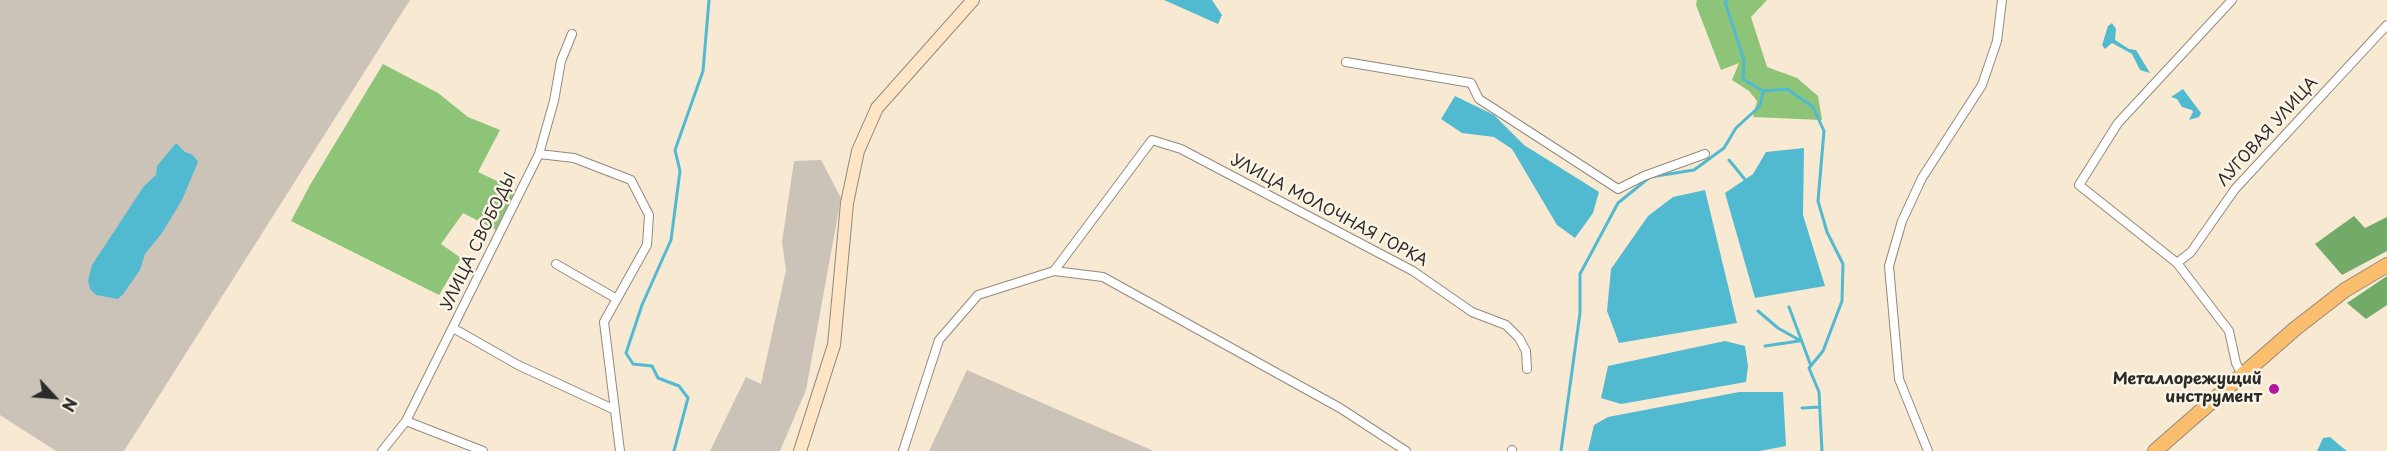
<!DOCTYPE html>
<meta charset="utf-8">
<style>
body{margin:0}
#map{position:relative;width:2387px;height:451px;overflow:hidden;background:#f8e9d2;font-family:"Playpen Sans",sans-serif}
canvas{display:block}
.north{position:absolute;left:24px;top:367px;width:60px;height:60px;-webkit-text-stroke:4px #fcf5e5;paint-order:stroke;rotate:116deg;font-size:16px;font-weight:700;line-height:24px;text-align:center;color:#2b2b2b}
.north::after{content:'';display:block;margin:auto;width:21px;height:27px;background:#2b2b2b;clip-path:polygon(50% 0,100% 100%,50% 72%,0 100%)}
</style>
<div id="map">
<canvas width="2387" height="451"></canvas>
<div class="north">N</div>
</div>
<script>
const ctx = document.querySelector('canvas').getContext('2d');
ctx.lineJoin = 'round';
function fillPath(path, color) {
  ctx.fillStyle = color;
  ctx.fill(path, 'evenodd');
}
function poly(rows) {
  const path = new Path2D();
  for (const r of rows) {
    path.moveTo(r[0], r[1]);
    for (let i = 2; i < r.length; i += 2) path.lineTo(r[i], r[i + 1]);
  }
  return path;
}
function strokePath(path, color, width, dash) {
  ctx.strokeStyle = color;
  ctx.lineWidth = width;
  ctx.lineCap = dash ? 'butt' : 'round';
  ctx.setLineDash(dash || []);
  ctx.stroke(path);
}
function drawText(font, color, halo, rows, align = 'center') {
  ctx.font = font + ' "Playpen Sans",sans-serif';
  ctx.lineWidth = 5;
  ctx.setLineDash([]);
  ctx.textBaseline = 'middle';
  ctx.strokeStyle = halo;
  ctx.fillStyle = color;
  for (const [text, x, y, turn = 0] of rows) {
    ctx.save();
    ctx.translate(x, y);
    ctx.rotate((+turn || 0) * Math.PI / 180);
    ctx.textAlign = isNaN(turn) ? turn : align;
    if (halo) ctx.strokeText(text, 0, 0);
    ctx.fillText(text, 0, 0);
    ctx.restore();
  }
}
const industrial = poly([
 [0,0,410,0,124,451,56,451,0,415],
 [821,160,841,198,806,390,780,451,710,451,746,377,761,384,786,270,782,242,794,161],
 [967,370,1063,412,1154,451,929,451]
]);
const green = poly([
 [1697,0,1767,0,1751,17,1767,67,1797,78,1818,96,1822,120,1753,117,1757,101,1749,91,1732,80,1739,63,1721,70,1696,5],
 [383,64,438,93,468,117,500,130,478,172,516,190,496,230,463,213,441,244,461,258,439,295,291,221,310,185]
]);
const forest = poly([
 [2354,216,2365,228,2387,217,2387,251,2342,275,2315,244],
 [2387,276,2387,305,2366,319,2347,303]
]);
const water = poly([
 [1164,0,1212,0,1222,15,1218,24],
 [2112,23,2116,29,2115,40,2129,49,2136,50,2150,73,2140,70,2132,54,2112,43,2105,49,2102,45,2108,26],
 [2183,89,2201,113,2199,117,2189,120,2193,112,2192,110,2182,107,2177,99,2171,97],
 [1455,96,1494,115,1524,145,1599,192,1593,213,1575,238,1557,225,1512,149,1494,137,1462,133,1441,119],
 [176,143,185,152,193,155,198,162,182,200,162,233,145,254,140,270,124,293,118,299,96,295,90,289,88,281,92,265,144,186,156,175,157,166],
 [1804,148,1803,215,1825,286,1755,298,1725,193,1753,174,1766,152],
 [1705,190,1737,323,1619,343,1607,311,1611,269,1648,216,1673,197],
 [1725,341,1745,346,1748,366,1746,382,1621,404,1601,398,1608,366],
 [1739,392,1783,392,1786,446,1760,451,1588,451,1594,425,1608,417],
 [2330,437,2343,448,2347,451,2317,451,2323,438]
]);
const stream = poly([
 [1727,0,1725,2,1744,60,1743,79,1763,91,1787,89,1813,107,1824,131,1818,201,1827,232,1843,264,1842,301,1823,351,1809,368,1819,392,1822,451],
 [1729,160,1747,182],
 [1789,307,1811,366],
 [1758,311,1778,328,1801,341],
 [1765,346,1799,341],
 [1802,408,1820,407],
 [674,451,688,398,679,386,658,378,652,366,633,364,626,353,642,305,671,240,680,171,675,150,703,71,709,0],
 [1561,451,1580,313,1580,274,1618,203,1650,177,1694,170,1724,148,1736,128,1760,106,1763,91]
]);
const street = poly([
 [2232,0,2118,123,2079,185,2177,263,2229,331,2236,363,2242,375],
 [1346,62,1471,83,1479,99,1618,189,1644,176,1705,154],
 [539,154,574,158,631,180,649,215,647,245,604,322,620,451],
 [2177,263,2191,252,2235,189,2387,25],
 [556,264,617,299],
 [1054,271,1103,277,1340,408,1406,451],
 [453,328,518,365,613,409],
 [406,421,483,451],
 [382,451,406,421,539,154,554,101,561,61,572,34],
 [903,451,939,340,978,295,1054,271,1152,140,1181,149,1413,271,1472,312,1506,325,1519,338,1526,351,1527,369],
 [1512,451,1512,450],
 [1928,451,1899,379,1889,266,1902,221,1922,178,1982,85,1997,41,2002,0]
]);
const secondary = poly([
 [800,451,834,345,847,203,858,151,877,108,973,0]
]);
const primary = poly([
 [2155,451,2296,328,2345,290,2387,265]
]);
const markers = [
 [2274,389,6,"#b5179e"]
];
const streetNames = [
 ["ЛУГОВАЯ УЛИЦА",2268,132,-48],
 ["УЛИЦА МОЛОЧНАЯ ГОРКА",1329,211,28],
 ["УЛИЦА СВОБОДЫ",479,242,-64]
];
const poiNames = [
 ["Металлорежущий",2262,380],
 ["инструмент",2262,398]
];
fillPath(industrial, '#cbc3b8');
fillPath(green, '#8dc477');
fillPath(forest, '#72aa68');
fillPath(water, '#52bad0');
strokePath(stream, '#52bad0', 3);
strokePath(street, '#928a7e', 10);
strokePath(secondary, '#928a7e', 14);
strokePath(primary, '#928a7e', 16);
strokePath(street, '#fff', 8);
strokePath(secondary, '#fde5c5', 12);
strokePath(primary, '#fbbe6e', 14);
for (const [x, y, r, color] of markers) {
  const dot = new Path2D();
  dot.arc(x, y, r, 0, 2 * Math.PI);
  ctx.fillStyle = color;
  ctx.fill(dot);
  strokePath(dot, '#fcf5e5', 2);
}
drawText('16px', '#2b2b2b', '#fcf5e5', streetNames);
drawText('bold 16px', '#2b2b2b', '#fcf5e5', poiNames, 'right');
</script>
